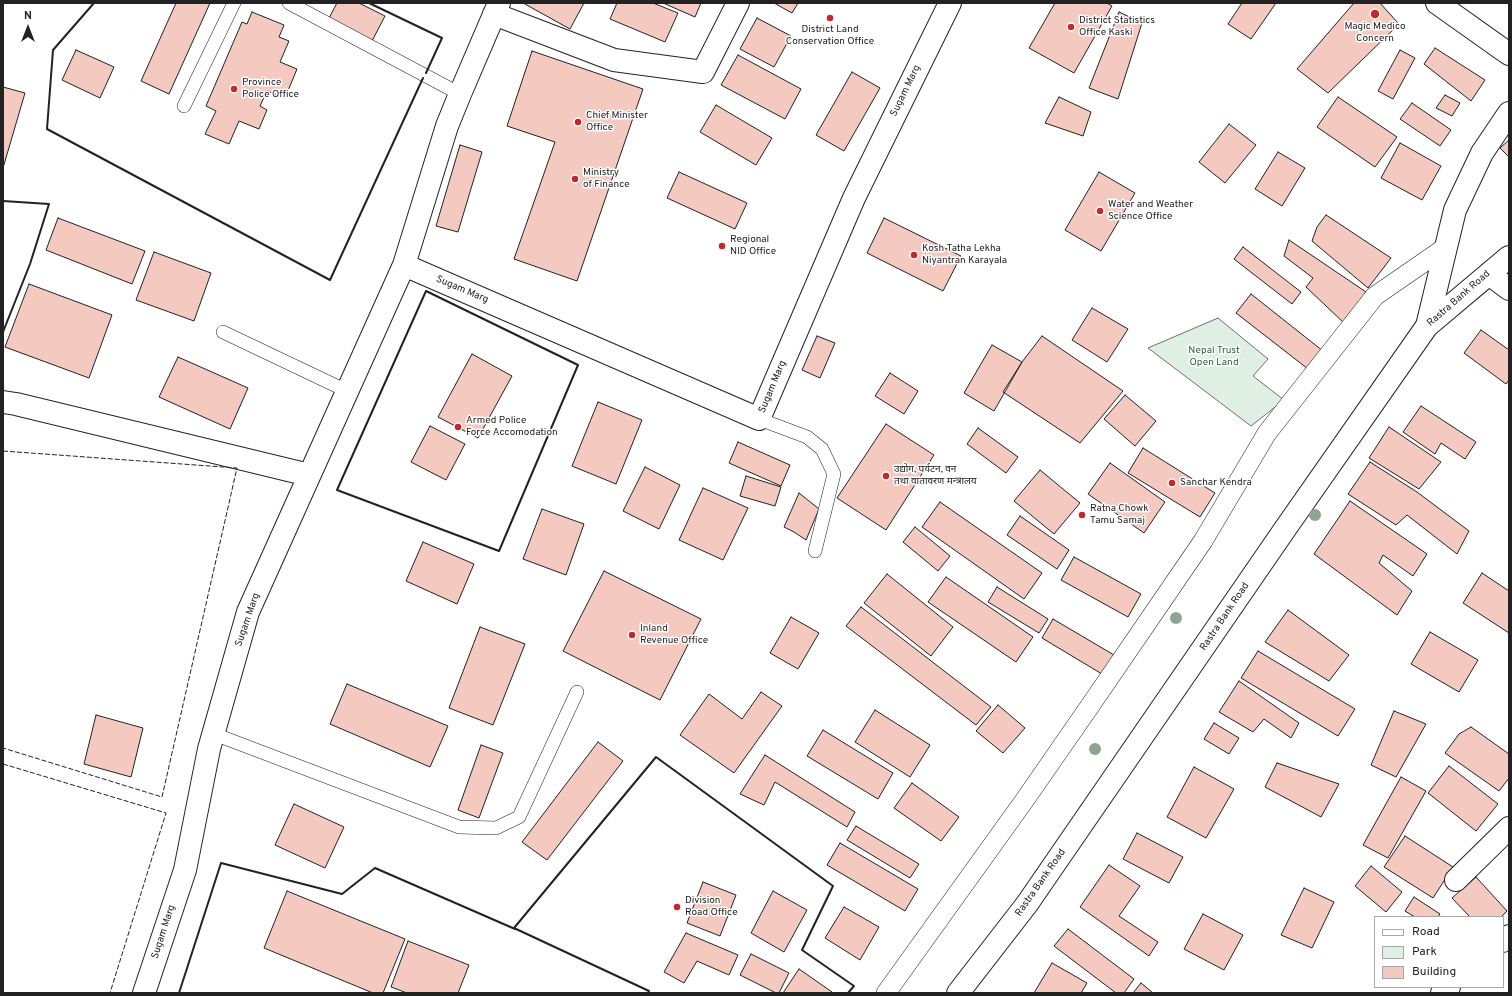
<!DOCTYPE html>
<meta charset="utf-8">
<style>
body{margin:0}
#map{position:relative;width:1512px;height:996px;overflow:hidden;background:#fff;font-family:Overpass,sans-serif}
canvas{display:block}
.frame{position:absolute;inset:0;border:4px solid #222;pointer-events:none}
.legend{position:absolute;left:1374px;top:916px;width:130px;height:72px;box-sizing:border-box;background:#fff;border:1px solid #a7a7a7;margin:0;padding:5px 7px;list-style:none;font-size:12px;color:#222}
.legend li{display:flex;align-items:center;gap:8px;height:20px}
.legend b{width:20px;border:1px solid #a7a7a7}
.north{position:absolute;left:8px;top:8px;width:40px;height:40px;-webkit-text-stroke:3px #fff;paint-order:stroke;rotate:0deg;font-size:11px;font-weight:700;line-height:16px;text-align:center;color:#222}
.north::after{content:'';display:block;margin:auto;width:14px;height:18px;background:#222;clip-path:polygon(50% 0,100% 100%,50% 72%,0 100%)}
</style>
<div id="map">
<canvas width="1512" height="996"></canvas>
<div class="frame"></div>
<ul class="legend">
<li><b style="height:5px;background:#fff"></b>Road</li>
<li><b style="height:11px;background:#e0efe3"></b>Park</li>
<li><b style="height:11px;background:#f3c9c0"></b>Building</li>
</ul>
<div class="north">N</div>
</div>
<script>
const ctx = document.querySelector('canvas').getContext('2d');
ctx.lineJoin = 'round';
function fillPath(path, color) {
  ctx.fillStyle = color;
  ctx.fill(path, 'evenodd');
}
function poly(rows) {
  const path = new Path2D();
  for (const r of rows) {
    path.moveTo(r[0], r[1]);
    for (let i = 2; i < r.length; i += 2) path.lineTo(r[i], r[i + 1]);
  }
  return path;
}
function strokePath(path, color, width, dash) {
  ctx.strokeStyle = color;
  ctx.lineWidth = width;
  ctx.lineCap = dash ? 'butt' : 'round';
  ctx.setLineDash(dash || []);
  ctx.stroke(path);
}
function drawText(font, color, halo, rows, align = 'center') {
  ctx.font = font + ' Overpass,"Noto Sans Devanagari",sans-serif';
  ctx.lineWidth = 3;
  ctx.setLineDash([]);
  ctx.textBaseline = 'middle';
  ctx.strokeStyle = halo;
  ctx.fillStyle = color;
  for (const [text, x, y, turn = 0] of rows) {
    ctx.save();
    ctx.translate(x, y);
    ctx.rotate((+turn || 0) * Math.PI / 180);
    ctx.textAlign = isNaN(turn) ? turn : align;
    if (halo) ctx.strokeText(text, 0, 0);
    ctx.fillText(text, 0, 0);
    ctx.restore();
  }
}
const green = poly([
 [1218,318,1268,359,1253,376,1284,400,1251,426,1148,348,1218,318]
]);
const building = poly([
 [176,3,210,3,169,94,141,81,176,3],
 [337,3,359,3,385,16,372,41,328,20,337,3],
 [523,3,584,3,570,29,523,3],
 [617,3,653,3,678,13,665,42,610,19,617,3],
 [663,3,701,3,695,17,663,3],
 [774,3,798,3,792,13,774,3],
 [1055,3,1107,3,1112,6,1074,73,1029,48,1055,3],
 [1242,3,1276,3,1251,39,1228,24,1242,3],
 [1354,3,1380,3,1399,24,1328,93,1297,69,1354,3],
 [252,12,284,25,279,37,289,41,280,62,297,69,285,98,267,91,260,106,267,110,259,129,239,121,229,144,205,134,216,111,206,106,242,22,247,24,252,12],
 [1119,12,1142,23,1118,99,1089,88,1119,12],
 [757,18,791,36,774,67,740,49,757,18],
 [1435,48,1485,80,1471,101,1424,64,1435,48],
 [76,50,114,67,100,98,62,80,76,50],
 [1400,50,1415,58,1393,99,1378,91,1400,50],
 [532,51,643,89,577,281,514,259,555,142,507,126,532,51],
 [738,55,801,89,785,119,721,85,738,55],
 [852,72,880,88,844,151,816,135,852,72],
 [3,87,25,93,3,168,3,87],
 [1445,95,1460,103,1452,116,1436,108,1445,95],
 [1059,97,1091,112,1083,136,1045,123,1059,97],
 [1338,97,1397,137,1375,167,1317,127,1338,97],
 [1412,103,1451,130,1440,146,1400,119,1412,103],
 [716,105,772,138,756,165,700,132,716,105],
 [1229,124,1256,145,1225,183,1199,162,1229,124],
 [1509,140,1509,157,1500,148,1509,140],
 [1400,143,1441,166,1422,200,1381,178,1400,143],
 [460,145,482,152,458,232,436,226,460,145],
 [1278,152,1305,168,1282,206,1255,189,1278,152],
 [679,172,747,203,735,229,667,198,679,172],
 [1099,172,1135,193,1101,251,1065,230,1099,172],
 [1326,215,1391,258,1368,288,1312,241,1317,227,1326,215],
 [58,218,145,251,132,284,46,250,58,218],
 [884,218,961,256,943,291,867,253,884,218],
 [1289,240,1366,292,1345,324,1306,287,1313,278,1284,256,1289,240],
 [1243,247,1301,292,1292,304,1234,259,1243,247],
 [154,252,211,273,194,321,136,300,154,252],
 [29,284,112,315,89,378,5,347,29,284],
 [1251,294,1323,351,1308,369,1236,313,1251,294],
 [1092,308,1128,329,1107,362,1072,340,1092,308],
 [1481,330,1509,350,1509,380,1506,384,1464,353,1481,330],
 [817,336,835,343,820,378,802,370,817,336],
 [1042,336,1123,391,1080,443,1003,392,1022,362,1042,336],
 [992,345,1022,362,994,411,964,393,992,345],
 [472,354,512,376,478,438,438,417,472,354],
 [178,357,248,388,230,429,159,397,178,357],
 [890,373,918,391,904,414,875,396,890,373],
 [1125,395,1156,421,1135,446,1104,419,1125,395],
 [598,402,642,420,616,484,572,466,598,402],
 [1421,406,1476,442,1465,459,1441,443,1435,454,1403,432,1421,406],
 [886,424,934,455,886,530,837,498,886,424],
 [430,426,465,444,446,480,411,462,430,426],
 [1389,427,1441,462,1419,489,1369,458,1389,427],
 [978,428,1018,457,1006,473,967,444,978,428],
 [738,442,790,465,781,486,729,463,738,442],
 [1143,448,1215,493,1200,517,1128,473,1143,448],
 [1370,462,1417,492,1469,531,1457,554,1407,515,1396,525,1348,494,1370,462],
 [1110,463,1165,502,1144,533,1088,494,1110,463],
 [645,467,680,485,659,529,623,511,645,467],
 [1040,470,1080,503,1054,534,1014,501,1040,470],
 [746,476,781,487,775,506,740,496,746,476],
 [703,488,748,508,723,560,679,540,703,488],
 [799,493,819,509,806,540,794,532,784,527,799,493],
 [1350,501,1427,554,1413,576,1383,555,1379,563,1412,591,1397,615,1314,554,1350,501],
 [940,502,1042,573,1024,599,922,527,940,502],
 [542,509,584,524,566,575,523,559,542,509],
 [1020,516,1069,550,1057,569,1007,535,1020,516],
 [915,527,950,556,938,571,903,542,915,527],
 [423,542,474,564,457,604,406,581,423,542],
 [1074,557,1141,594,1128,617,1061,580,1074,557],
 [604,571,701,619,660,700,563,651,604,571],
 [1482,573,1509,591,1509,633,1463,603,1482,573],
 [887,574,953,627,931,656,864,603,887,574],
 [946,577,1033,637,1016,662,928,602,946,577],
 [997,587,1048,619,1039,633,988,602,997,587],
 [861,607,991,707,976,725,846,626,861,607],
 [1288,610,1349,655,1329,681,1265,642,1288,610],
 [791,617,819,633,798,669,770,653,791,617],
 [1053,619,1114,655,1102,674,1042,638,1053,619],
 [480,627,525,644,493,725,449,708,480,627],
 [1430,632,1478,660,1459,692,1411,664,1430,632],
 [1258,651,1355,709,1338,736,1241,678,1258,651],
 [1239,681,1299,723,1291,738,1264,719,1253,732,1219,712,1239,681],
 [347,684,448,726,430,767,330,724,347,684],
 [761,692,782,706,734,773,680,735,709,694,742,719,761,692],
 [998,705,1025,728,1003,753,976,731,998,705],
 [875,710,930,745,910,777,855,742,875,710],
 [1394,711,1426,724,1396,777,1371,765,1394,711],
 [96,715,143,728,131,777,84,764,96,715],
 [1214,723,1239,738,1229,754,1204,739,1214,723],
 [1471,727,1509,754,1509,778,1499,791,1445,753,1459,734,1471,727],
 [823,730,893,773,878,799,807,756,823,730],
 [598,742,623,761,547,860,522,842,598,742],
 [481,745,503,753,479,818,458,810,481,745],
 [765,755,855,812,847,827,775,782,764,805,740,794,765,755],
 [1277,763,1339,784,1321,817,1265,787,1277,763],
 [1449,766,1498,804,1476,831,1428,793,1449,766],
 [1194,767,1234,789,1206,838,1167,817,1194,767],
 [1401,777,1426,791,1388,858,1363,845,1401,777],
 [912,783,959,817,941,841,894,808,912,783],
 [294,804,344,827,325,868,275,845,294,804],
 [856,826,919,864,910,878,847,840,856,826],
 [1137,833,1183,857,1169,883,1123,859,1137,833],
 [1405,836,1453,867,1433,898,1384,867,1405,836],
 [840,843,918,889,905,911,827,865,840,843],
 [1109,865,1140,886,1119,916,1158,942,1149,956,1080,907,1109,865],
 [1371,866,1402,892,1386,912,1355,886,1371,866],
 [1476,877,1507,911,1501,917,1470,917,1452,898,1476,877],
 [703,882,736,895,720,936,687,923,703,882],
 [1304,888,1334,902,1312,948,1281,935,1304,888],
 [287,891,405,939,383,993,373,993,264,948,287,891],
 [773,891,807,910,784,952,751,933,773,891],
 [1414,897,1440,914,1438,917,1415,917,1405,911,1414,897],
 [844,907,879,927,860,960,825,938,844,907],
 [1203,914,1243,935,1224,970,1184,949,1203,914],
 [1068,929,1134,979,1124,993,1116,993,1054,946,1068,929],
 [686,933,738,955,729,975,697,961,684,983,664,972,686,933],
 [408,941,469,965,458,993,407,993,391,987,408,941],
 [751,954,789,973,779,993,776,993,740,975,751,954],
 [1052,963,1087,983,1081,993,1034,993,1052,963],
 [799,969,832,992,831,993,783,993,799,969],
 [1141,983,1153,993,1133,993,1141,983]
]);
const service = poly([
 [289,3,460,94],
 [184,106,234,3],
 [223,332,347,391],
 [759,419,807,437,822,449,834,474,815,551],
 [214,734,459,827,496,828,519,817,577,692]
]);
const pedestrian = poly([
 [886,993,1024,801,1092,703,1203,541,1267,433,1375,296,1446,247]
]);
const minor = poly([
 [494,14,614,60,703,72,738,3],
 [404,265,759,419,854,198,950,3],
 [1489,274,1509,289],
 [1427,326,1455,210,1482,153,1509,113],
 [3,402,16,404,309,475],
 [1456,880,1509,828],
 [1503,941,1509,936],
 [144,993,185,870,209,749,248,612,404,265,447,126,460,94,499,3],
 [1442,993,1449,987]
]);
const secondary = poly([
 [1437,3,1509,54],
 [958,993,1027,904,1285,529,1427,326,1509,257]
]);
const fence = poly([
 [3,451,237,468,162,797,3,748],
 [3,764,166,813,110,993]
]);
const wall = poly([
 [94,3,53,50,47,129,330,280,423,78],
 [369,3,442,38,426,73],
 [3,201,49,204,30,264,3,332],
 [426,291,578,365,499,551,337,490,426,291],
 [179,993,221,863,342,894,375,868,515,929],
 [648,993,649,991,514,928,656,757,833,886,802,950,854,986,848,993]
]);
const trees = [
 [1315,515],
 [1176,618],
 [1095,749]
];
const markers = [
 [1375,14,5,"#c62828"],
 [830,18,4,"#c62828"],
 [1071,27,4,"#c62828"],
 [234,89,4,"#c62828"],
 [578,122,4,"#c62828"],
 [575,179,4,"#c62828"],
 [1100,211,4,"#c62828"],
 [722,246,4,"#c62828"],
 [914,255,4,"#c62828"],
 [458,427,4,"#c62828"],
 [886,476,4,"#c62828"],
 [1172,483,4,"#c62828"],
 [1082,515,4,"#c62828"],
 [632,635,4,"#c62828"],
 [677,907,4,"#c62828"]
];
const poiNames = [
 ["District Statistics",1079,21],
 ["Office Kaski",1079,33],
 ["Magic Medico",1375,27,"center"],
 ["Concern",1375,39,"center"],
 ["District Land",830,30,"center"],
 ["Conservation Office",830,42,"center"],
 ["Province",242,83],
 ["Police Office",242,95],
 ["Chief Minister",586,116],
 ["Office",586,128],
 ["Ministry",583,173],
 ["of Finance",583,185],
 ["Water and Weather",1108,205],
 ["Science Office",1108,217],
 ["Regional",730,240],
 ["NID Office",730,252],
 ["Kosh Tatha Lekha",922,249],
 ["Niyantran Karayala",922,261],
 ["Armed Police",466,421],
 ["Force Accomodation",466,433],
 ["उद्योग, पर्यटन, वन",894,470],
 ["तथा वातावरण मन्त्रालय",894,482],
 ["Sanchar Kendra",1180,483],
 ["Ratna Chowk",1090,509],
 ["Tamu Samaj",1090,521],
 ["Inland",640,629],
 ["Revenue Office",640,641],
 ["Division",685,901],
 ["Road Office",685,913]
];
const streetNames = [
 ["Sugam Marg",906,91,-64],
 ["Sugam Marg",462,290,23],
 ["Rastra Bank Road",1459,299,-41],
 ["Sugam Marg",773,387,-67],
 ["Rastra Bank Road",1225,617,-56],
 ["Sugam Marg",248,620,-71],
 ["Rastra Bank Road",1041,883,-55],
 ["Sugam Marg",164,932,-72]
];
const parkNames = [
 ["Nepal Trust",1214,351],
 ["Open Land",1214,363]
];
fillPath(green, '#e0efe3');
strokePath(green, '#6f6f6f', 1);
fillPath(building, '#f3c9c0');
strokePath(building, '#222', 1);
strokePath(service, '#222', 14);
strokePath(pedestrian, '#222', 20);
strokePath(minor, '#222', 24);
strokePath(secondary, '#222', 24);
strokePath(service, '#fff', 13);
strokePath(pedestrian, '#fff', 19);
strokePath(minor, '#fff', 22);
strokePath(secondary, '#fff', 22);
strokePath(fence, '#222', 1, [5, 2]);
strokePath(wall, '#222', 2);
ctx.fillStyle = '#8da692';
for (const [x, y] of trees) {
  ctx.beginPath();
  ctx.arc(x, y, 6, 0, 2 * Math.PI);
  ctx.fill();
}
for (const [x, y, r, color] of markers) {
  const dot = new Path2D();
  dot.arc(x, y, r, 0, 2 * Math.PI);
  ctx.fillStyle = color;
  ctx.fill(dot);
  strokePath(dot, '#fff', 1.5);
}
drawText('10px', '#222', '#fff', poiNames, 'left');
drawText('10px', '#222', '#fff', streetNames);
drawText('10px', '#2f5e38', '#fff', parkNames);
</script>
